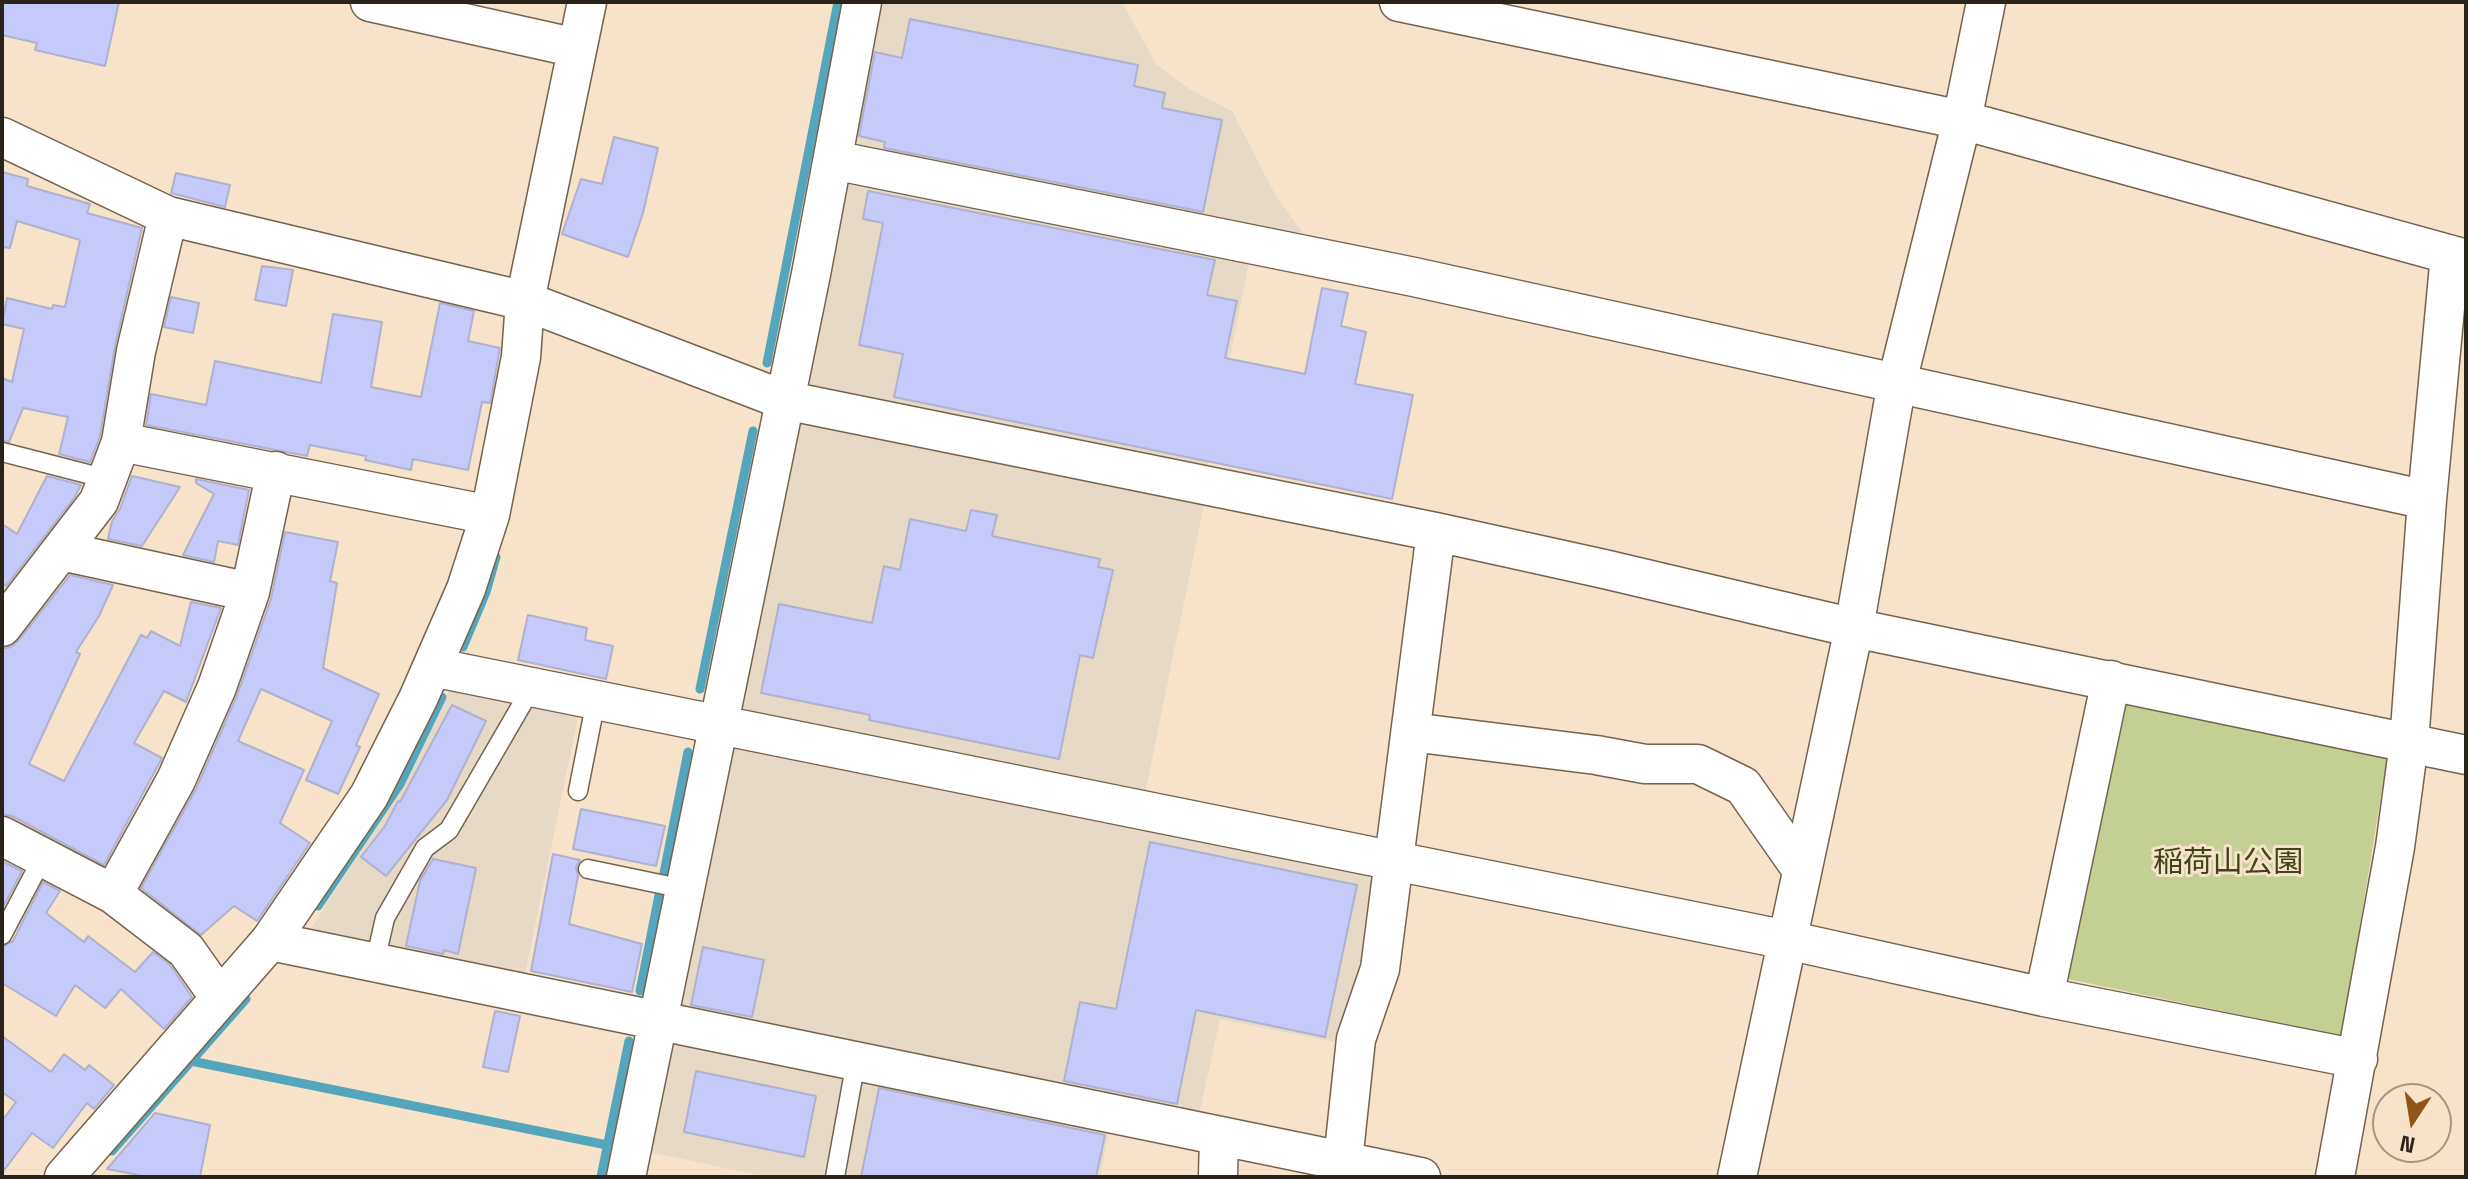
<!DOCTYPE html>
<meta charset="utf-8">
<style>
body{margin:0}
#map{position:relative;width:2468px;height:1179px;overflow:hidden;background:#f7e2ca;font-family:"Space Grotesk",sans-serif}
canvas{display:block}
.frame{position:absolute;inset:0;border:4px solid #2a231a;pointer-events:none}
.north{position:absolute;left:2372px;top:1083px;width:80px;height:80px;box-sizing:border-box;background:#f7e2ca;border:2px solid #a59684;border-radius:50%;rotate:192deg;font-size:22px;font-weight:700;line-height:32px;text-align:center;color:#2a231a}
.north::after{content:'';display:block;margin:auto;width:28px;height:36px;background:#925518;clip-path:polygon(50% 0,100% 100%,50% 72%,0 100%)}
</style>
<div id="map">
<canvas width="2468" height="1179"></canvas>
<div class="frame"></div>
<div class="north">N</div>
</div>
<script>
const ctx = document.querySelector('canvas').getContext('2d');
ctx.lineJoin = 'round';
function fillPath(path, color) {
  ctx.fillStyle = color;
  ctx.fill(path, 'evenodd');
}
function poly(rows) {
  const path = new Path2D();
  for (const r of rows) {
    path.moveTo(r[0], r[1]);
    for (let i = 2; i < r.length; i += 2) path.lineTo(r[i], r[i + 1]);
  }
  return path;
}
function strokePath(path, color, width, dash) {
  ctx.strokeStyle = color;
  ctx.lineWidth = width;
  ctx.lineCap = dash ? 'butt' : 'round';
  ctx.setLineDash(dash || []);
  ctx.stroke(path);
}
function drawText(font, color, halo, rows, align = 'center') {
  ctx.font = font + ' "Space Grotesk","Noto Sans JP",sans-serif';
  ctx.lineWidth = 6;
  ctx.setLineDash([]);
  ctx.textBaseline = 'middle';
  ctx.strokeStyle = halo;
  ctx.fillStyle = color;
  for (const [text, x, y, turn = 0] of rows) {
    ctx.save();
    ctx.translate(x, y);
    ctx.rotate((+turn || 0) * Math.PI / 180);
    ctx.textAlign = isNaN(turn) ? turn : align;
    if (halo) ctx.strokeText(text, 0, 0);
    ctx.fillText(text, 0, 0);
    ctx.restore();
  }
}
const industrial = poly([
 [881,2,1122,2,1156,64,1189,89,1232,111,1277,198,1308,240,862,152,853,142],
 [853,179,1250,258,1208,466,812,386,804,375,842,186],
 [805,422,1204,504,1145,794,743,711,738,702,794,430],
 [452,685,579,712,524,979,307,935,403,785],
 [738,745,1370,870,1378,884,1366,960,1340,1043,1220,1019,1199,1115,686,1012,679,999,729,751],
 [681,1042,1110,1127,1100,1177,768,1177,649,1152,669,1047]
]);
const green = poly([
 [2120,697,2388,752,2342,1036,2063,978]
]);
const stream = poly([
 [767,363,838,2],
 [463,647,486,592,496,557],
 [700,689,753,431],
 [664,873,688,752],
 [318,906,400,784,442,697],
 [640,991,659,895],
 [191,1061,607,1145],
 [112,1151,246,999],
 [601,1177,629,1041]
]);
const building = poly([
 [2,2,119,2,105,66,35,50,37,43,2,35,2,2],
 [910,19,1138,65,1134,86,1165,93,1162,108,1222,120,1203,212,884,148,885,142,859,136,875,52,902,58,910,19],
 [614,137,658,148,643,213,628,257,562,234,581,179,602,184,614,137],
 [2,172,28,179,27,186,90,204,87,213,142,228,115,346,100,436,90,462,59,454,68,417,23,408,9,442,2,440,2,378,12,382,24,329,2,324,7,298,52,309,53,305,65,307,80,240,17,221,10,248,2,247,2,172],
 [176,173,230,185,225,207,171,193,176,173],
 [868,191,1215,260,1207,295,1237,301,1225,358,1305,374,1322,288,1348,293,1341,326,1366,332,1355,384,1413,395,1392,499,894,397,903,354,859,345,883,223,863,219,868,191],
 [262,266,293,270,286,306,255,300,262,266],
 [171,297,199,303,193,333,164,327,171,297],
 [440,303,474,311,468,341,500,348,490,403,482,402,468,470,413,459,411,470,365,460,366,456,310,445,307,456,146,425,151,394,206,405,215,361,321,383,333,314,382,322,371,387,421,397,440,303],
 [47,476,81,485,74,498,6,586,2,583,2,524,17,534,47,476],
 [132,476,180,487,142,546,108,539,112,521,120,509,132,476],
 [196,479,249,490,238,545,218,541,214,562,183,555,214,494,196,483,196,479],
 [971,510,997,515,992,536,1100,559,1098,567,1113,570,1093,658,1080,655,1059,759,869,720,870,715,761,693,779,604,872,623,884,566,900,570,910,519,966,531,971,510],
 [285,532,338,542,330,581,337,583,323,668,379,694,356,745,360,747,338,794,306,780,332,721,261,689,238,741,304,770,280,823,310,843,257,921,234,906,201,935,141,888,196,789,237,696,271,599,285,532],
 [70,575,113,585,99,616,76,652,80,654,29,764,64,781,141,635,147,638,151,631,180,646,191,602,221,608,186,702,164,691,134,743,162,758,104,865,12,816,2,814,2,649,11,647,19,640,70,575],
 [528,615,587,628,585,640,613,646,606,679,518,660,528,615],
 [452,705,486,721,447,800,386,876,361,857,385,826,398,801,400,802,452,705],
 [581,809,665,826,656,866,573,849,581,809],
 [1150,842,1357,885,1325,1037,1196,1010,1177,1104,1064,1081,1080,1002,1116,1009,1150,842],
 [553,854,580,860,576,867,578,876,569,924,642,944,632,992,531,971,553,854],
 [433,859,476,868,458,954,444,950,443,954,406,946,420,881,433,859],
 [2,861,22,871,2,909,2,861],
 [43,882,60,891,46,913,84,942,88,936,135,972,153,952,170,965,192,997,164,1029,121,989,105,1008,75,985,56,1016,2,983,2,947,13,941,43,882],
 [703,947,764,960,752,1017,691,1005,703,947],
 [495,1011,520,1016,508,1072,483,1067,495,1011],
 [2,1036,51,1072,64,1054,85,1070,89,1065,114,1085,94,1109,87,1103,53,1148,32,1133,2,1173,2,1121,16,1102,2,1092,2,1036],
 [696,1071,816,1096,804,1157,684,1132,696,1071],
 [879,1088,1105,1135,1096,1177,861,1177,879,1088],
 [155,1113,210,1125,200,1177,149,1177,107,1169,155,1113]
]);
const lane = poly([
 [2,452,107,479],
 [578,791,596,700],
 [588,869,684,889],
 [2,935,43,857],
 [375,962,385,918,425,848,449,830,532,687],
 [835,1177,856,1061]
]);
const street = poly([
 [370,2,577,48],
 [1399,2,1962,120,2466,259],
 [2,137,168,216,525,301,784,400,1436,532,1604,569,1854,628,2466,755],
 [833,160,1414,277,2427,500],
 [121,442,490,515],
 [61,551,250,592],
 [2,627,99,501,121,442,136,351,168,216],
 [432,667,1787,940,2044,997,2358,1059],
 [1411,732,1596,755,1645,764,1698,764,1743,786,1802,870],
 [2,836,113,894,186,950,220,998],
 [113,894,176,780,217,687,250,592,276,471],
 [270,941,1421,1177],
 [2044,997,2111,680],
 [1343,1161,1356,1039,1380,969,1436,532],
 [64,1177,270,941,369,796,418,699,466,589,490,515,521,357,525,301,587,2],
 [626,1177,811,274,862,2],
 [1218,1177,1219,1136],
 [1737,1177,1854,628,1897,382,1962,120,1986,2],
 [2335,1177,2395,847,2409,743,2427,500,2450,255]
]);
const parkNames = [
 ["稲荷山公園",2228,864]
];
fillPath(industrial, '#e6dac6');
fillPath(green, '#c3cf93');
strokePath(stream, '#54a6bd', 9);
fillPath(building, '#c5cafb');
strokePath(building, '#afb1cd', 2);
strokePath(lane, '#75634e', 21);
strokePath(street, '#75634e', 41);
strokePath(lane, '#fff', 18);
strokePath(street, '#fff', 38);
drawText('30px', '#3f4717', '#f7e2ca', parkNames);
</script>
